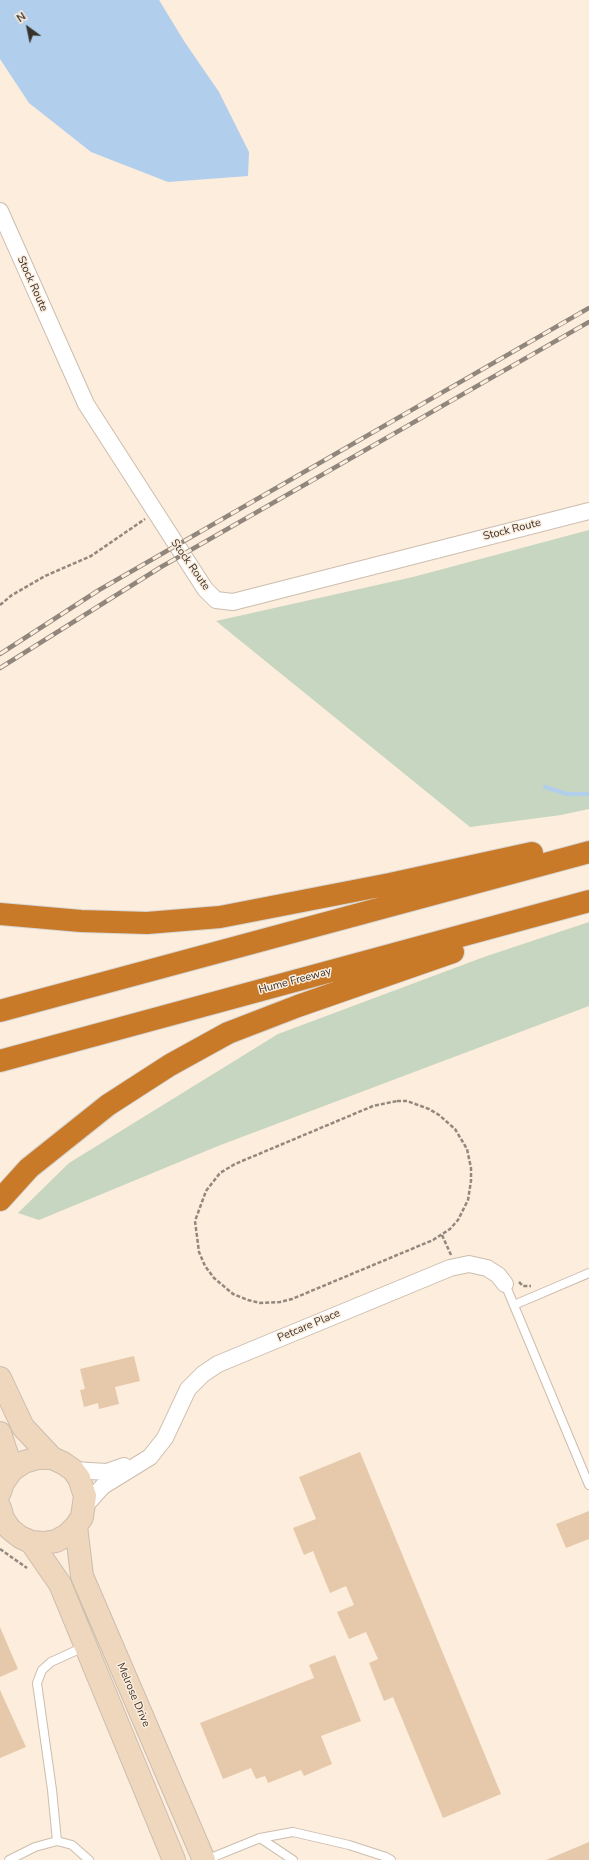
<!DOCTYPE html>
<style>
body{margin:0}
#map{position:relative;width:589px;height:1860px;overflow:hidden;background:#fceddd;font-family:"Nunito Sans",sans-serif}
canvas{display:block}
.north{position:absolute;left:8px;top:8px;width:40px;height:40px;-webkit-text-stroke:3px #fceddd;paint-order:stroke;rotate:327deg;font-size:11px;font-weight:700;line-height:16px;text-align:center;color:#38322c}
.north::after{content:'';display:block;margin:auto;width:14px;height:18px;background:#38322c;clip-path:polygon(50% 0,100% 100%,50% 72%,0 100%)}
</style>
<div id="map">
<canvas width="589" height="1860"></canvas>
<div class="north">N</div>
</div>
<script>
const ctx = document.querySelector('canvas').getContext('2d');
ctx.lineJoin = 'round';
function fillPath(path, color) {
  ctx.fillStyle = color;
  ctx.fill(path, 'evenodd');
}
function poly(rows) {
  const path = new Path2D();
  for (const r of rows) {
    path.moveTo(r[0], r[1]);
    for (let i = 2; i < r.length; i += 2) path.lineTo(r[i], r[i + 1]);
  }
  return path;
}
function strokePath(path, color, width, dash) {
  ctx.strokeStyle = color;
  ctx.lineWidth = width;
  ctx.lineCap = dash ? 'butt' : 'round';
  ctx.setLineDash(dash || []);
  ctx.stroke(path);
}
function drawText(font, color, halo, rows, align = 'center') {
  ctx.font = font + ' "Nunito Sans",sans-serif';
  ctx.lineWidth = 3;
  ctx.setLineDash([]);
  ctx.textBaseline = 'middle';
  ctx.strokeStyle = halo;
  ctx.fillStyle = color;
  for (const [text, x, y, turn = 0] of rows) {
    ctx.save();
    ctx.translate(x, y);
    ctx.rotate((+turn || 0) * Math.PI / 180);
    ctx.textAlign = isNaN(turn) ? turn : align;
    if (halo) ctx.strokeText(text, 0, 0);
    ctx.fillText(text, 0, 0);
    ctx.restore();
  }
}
const green = poly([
 [589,530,589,809,561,815,470,827,216,621,413,577],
 [589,922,589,1006,218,1146,39,1220,18,1213,69,1163,278,1034,484,957]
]);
const water = poly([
 [0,0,159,0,184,41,219,92,249,152,248,176,168,182,91,152,29,103,0,59]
]);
const stream = poly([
 [545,787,567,794,589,794]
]);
const building = poly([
 [134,1356,140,1381,115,1387,119,1404,99,1409,98,1403,84,1407,80,1390,85,1389,80,1369],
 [360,1452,501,1794,443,1818,393,1697,384,1701,369,1663,378,1659,366,1632,349,1639,337,1612,354,1605,346,1586,330,1593,313,1551,304,1555,293,1528,316,1519,299,1477],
 [589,1511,589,1539,566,1548,556,1524],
 [0,1627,18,1669,0,1677],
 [335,1655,361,1721,321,1736,332,1764,304,1776,301,1770,268,1783,265,1776,256,1779,251,1768,223,1779,200,1723,314,1678,309,1665],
 [0,1690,26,1747,0,1758],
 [589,1842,589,1860,546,1860]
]);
const path = poly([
 [0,605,12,595,45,576,91,556,145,519],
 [397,1101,407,1101,429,1109,439,1115,455,1129,467,1149,471,1168,471,1181,468,1200,458,1220,450,1229,433,1240,292,1299,280,1302,260,1303,248,1300,233,1294,214,1278,205,1266,199,1252,195,1221,206,1191,220,1173,235,1164,373,1106,397,1101],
 [442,1235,451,1255],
 [519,1282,523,1286,531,1286],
 [0,1549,27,1568]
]);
const lane = poly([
 [505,1284,589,1485],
 [514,1305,589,1273],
 [260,1838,293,1860],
 [57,1841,52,1790,37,1683,42,1670,51,1662,86,1646],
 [9,1860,35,1847,57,1841,72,1845,89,1860],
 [206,1860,260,1838,293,1832,349,1845,386,1857,391,1860]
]);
const street = poly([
 [0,211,86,404,205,589,216,600,233,602,589,511],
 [73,1470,107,1472,124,1466],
 [85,1506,103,1486,150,1457,165,1438,188,1389,203,1374,218,1364,450,1268,469,1264,487,1268,498,1275,505,1284]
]);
const secondary = poly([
 [0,1378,23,1427,52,1458],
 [0,1433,12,1470],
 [0,1492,3,1483,12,1470,24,1462,38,1458,52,1458,63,1463,73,1470,79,1478,85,1496,82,1517,76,1526,67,1535,56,1541,44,1543,31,1542,20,1537,10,1529,3,1519,0,1508],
 [76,1526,82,1576,204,1860],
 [31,1542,60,1584,174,1860]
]);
const highway = poly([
 [0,914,81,921,147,923,220,917,390,884,532,853],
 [0,1011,589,852],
 [0,1061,589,901],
 [0,1200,29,1168,108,1105,170,1065,228,1033,298,1006,453,952]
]);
const rail = poly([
 [0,654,99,590,589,308],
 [0,668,161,567,589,322]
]);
const streetNames = [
 ["Stock Route",32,284,66],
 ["Stock Route",512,530,-14],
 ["Stock Route",190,565,55],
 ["Hume Freeway",295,981,-15],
 ["Petcare Place",309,1326,-23],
 ["Melrose Drive",133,1695,67]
];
fillPath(green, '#c6d6c0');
fillPath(water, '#b1ceec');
strokePath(stream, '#b1ceec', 4);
fillPath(building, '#e6c9aa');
strokePath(lane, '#ccbdae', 10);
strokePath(street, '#ccbdae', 18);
strokePath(secondary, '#ccbdae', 24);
strokePath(highway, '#d7d6d5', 24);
strokePath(path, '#92887e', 2.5, [4, 2]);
strokePath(lane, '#fff', 8);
strokePath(street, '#fff', 16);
strokePath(secondary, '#efd7be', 22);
strokePath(highway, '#c97a28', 22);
strokePath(rail, '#90867b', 4.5);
strokePath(rail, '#fceddd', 3, [9]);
drawText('11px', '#38322c', '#fceddd', streetNames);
</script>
